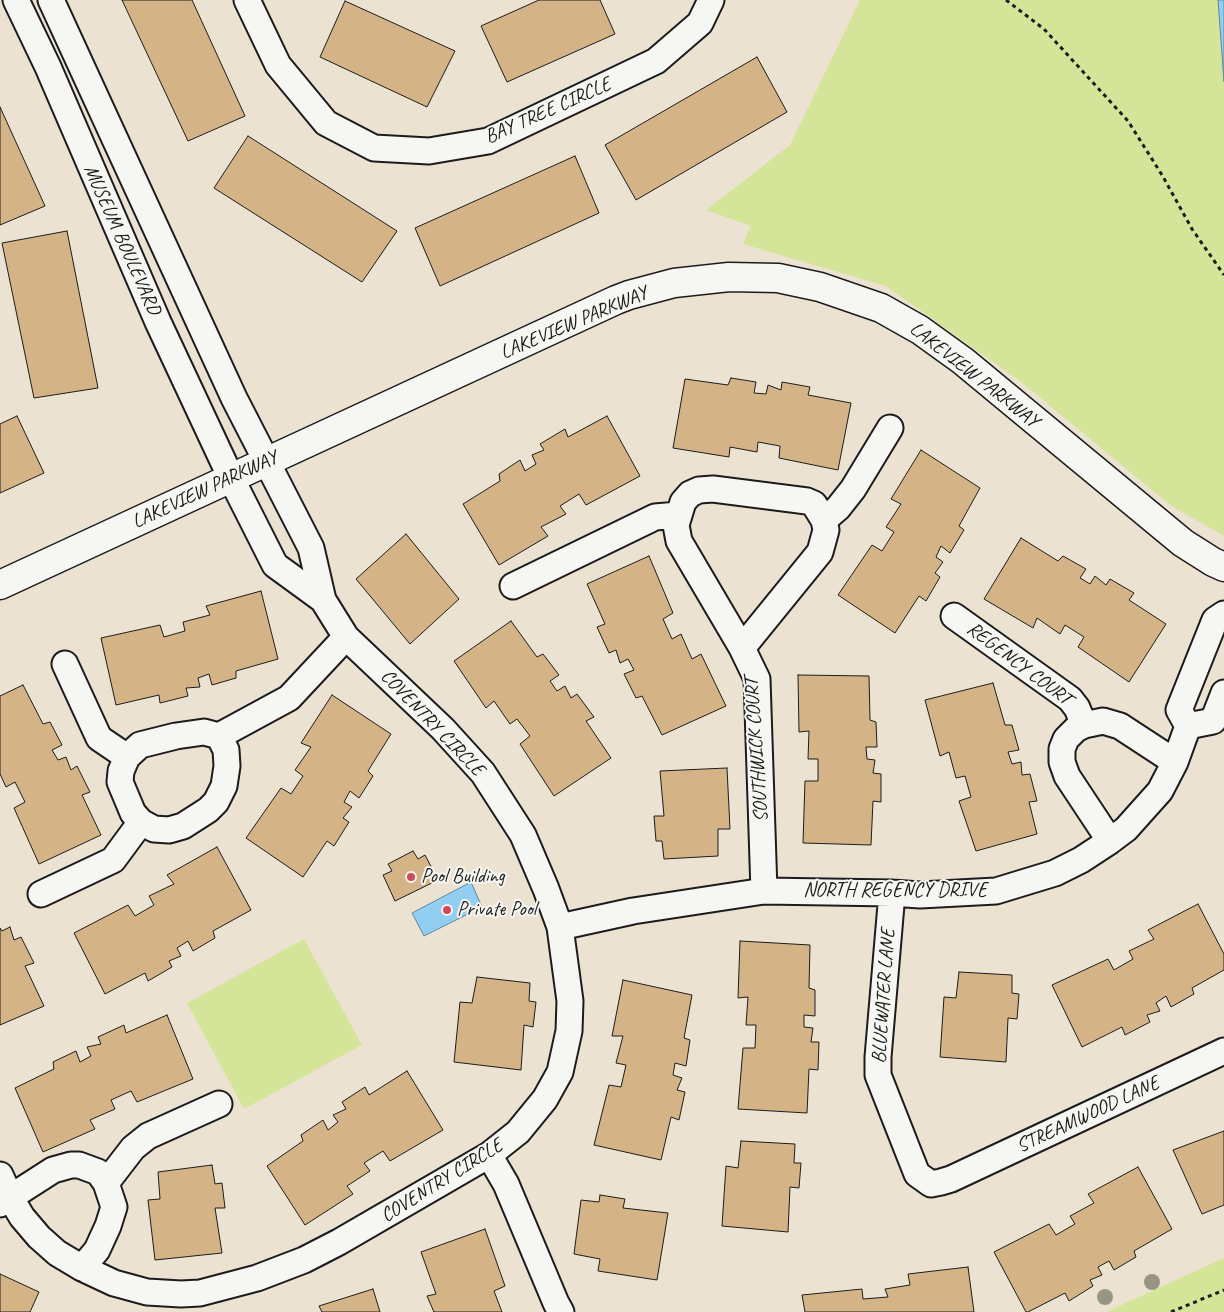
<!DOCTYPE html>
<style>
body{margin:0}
canvas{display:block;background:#ece2d2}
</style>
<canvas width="1224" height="1312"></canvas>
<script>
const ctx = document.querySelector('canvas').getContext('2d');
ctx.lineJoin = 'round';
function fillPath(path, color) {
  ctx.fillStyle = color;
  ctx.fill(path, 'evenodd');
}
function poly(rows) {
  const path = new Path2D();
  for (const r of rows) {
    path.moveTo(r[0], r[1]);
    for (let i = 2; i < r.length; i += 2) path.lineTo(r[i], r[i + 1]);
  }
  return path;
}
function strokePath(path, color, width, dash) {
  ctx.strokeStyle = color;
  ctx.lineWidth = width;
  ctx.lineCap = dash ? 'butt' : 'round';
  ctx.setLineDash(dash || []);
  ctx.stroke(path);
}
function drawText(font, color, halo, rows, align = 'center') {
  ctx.font = font + ' Caveat,sans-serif';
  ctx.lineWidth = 4;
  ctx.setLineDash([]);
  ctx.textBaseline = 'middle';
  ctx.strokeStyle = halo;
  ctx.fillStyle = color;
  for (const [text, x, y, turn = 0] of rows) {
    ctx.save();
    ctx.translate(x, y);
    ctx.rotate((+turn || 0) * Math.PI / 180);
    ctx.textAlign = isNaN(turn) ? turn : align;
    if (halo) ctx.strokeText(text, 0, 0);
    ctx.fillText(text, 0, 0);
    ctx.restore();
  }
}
const green = poly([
 [860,0,1224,0,1224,536,1170,505,1020,381,886,286,743,244,751,226,706,210,790,145],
 [304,939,362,1045,244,1109,187,1003],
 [1224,1258,1224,1312,1106,1312]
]);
const water = poly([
 [1218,0,1224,0,1224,82,1218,0],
 [471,882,482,907,424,936,412,913,471,882]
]);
const building = poly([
 [122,0,192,0,245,116,188,141,122,0],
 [539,0,600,0,615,34,507,82,481,26,539,0],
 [345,1,455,51,427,107,320,57,345,1],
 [757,57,787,112,636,200,605,145,757,57],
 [0,107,45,206,0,225,0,107],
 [248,136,397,231,362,282,214,188,248,136],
 [575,156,599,213,440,286,415,228,575,156],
 [67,231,98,388,34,398,2,243,67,231],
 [731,378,756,382,754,393,766,394,768,385,781,390,782,382,810,387,808,395,851,403,838,470,779,458,780,446,758,442,757,452,730,447,729,457,673,448,685,379,728,385,731,378],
 [17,416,44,473,0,493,0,424,17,416],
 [607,416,640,476,586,505,579,494,560,506,566,514,541,527,548,536,499,565,463,504,500,481,499,474,520,460,525,471,536,464,532,455,544,450,540,444,565,429,568,437,607,416],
 [921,450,980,488,959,526,964,530,950,553,941,546,936,557,943,562,935,573,940,577,926,601,919,596,895,633,838,595,872,545,882,551,894,532,886,527,901,504,891,499,921,450],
 [406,534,459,599,410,644,356,579,406,534],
 [1021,538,1058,561,1063,556,1086,569,1080,578,1090,584,1095,576,1106,585,1110,579,1134,593,1129,600,1166,624,1129,682,1078,647,1084,637,1065,625,1060,634,1037,618,1033,628,984,599,1021,538],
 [649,556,673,613,663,619,672,639,681,634,692,659,701,654,726,706,662,735,642,696,636,698,624,674,634,670,628,659,620,663,616,650,609,653,597,627,605,624,587,584,649,556],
 [261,591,278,659,236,671,236,678,212,685,209,674,198,678,200,687,186,688,188,696,160,703,159,695,116,705,101,638,160,625,164,637,185,631,183,622,210,615,206,606,261,591],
 [511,621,537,657,543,654,559,675,550,681,557,691,565,686,571,698,577,694,594,717,586,721,611,758,554,796,520,744,530,736,517,719,510,724,494,701,486,708,454,661,511,621],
 [798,675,869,676,870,720,876,722,877,747,866,747,867,759,875,760,873,773,881,774,881,802,873,801,871,845,803,843,805,781,818,781,818,759,808,759,809,731,799,732,798,675],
 [993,683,1005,725,1012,725,1019,750,1008,752,1012,764,1021,762,1022,775,1030,774,1037,801,1029,802,1037,834,976,851,959,801,971,797,965,776,956,778,949,752,940,756,925,700,993,683],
 [23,685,43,724,50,722,62,745,52,750,58,760,66,757,71,770,77,766,90,792,82,795,101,835,39,864,14,808,25,802,15,782,6,787,0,774,0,696,23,685],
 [332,695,391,734,368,771,373,776,359,798,350,791,344,802,352,807,343,818,349,822,334,846,327,841,303,877,246,838,281,788,291,794,303,776,295,770,311,747,301,743,332,695],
 [727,768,730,829,718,829,718,856,664,859,662,841,656,841,654,816,664,816,660,771,727,768],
 [217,847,251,910,213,931,215,938,193,951,188,941,177,948,181,956,169,961,172,967,148,981,145,973,105,994,74,933,128,905,135,916,154,905,149,896,174,884,167,875,217,847],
 [413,851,418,859,425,855,438,880,395,901,383,875,392,871,388,864,413,851],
 [1198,904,1224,954,1224,970,1192,988,1194,994,1171,1007,1166,996,1156,1003,1160,1011,1147,1015,1150,1022,1125,1035,1122,1027,1082,1047,1052,985,1108,959,1114,970,1133,959,1129,951,1154,939,1148,930,1198,904],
 [10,927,14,940,21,937,34,963,25,966,44,1006,0,1025,0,928,2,931,10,927],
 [740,941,810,945,809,988,815,990,815,1016,804,1015,804,1027,813,1028,811,1042,819,1042,818,1070,809,1069,807,1113,738,1109,743,1048,755,1048,756,1025,746,1025,748,997,738,998,740,941],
 [959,972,1012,975,1012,993,1019,994,1017,1019,1008,1018,1006,1062,940,1057,944,997,956,998,959,972],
 [477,977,530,983,529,1001,536,1002,533,1027,524,1025,521,1070,454,1062,460,1002,472,1003,477,977],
 [623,980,692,995,684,1038,690,1040,686,1066,675,1063,673,1075,682,1078,677,1090,685,1092,679,1120,671,1117,661,1160,594,1145,609,1085,621,1087,626,1065,616,1063,623,1036,612,1036,623,980],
 [167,1015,193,1079,137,1102,131,1091,111,1100,115,1109,90,1120,95,1129,43,1152,15,1088,54,1069,53,1062,76,1051,80,1062,91,1056,87,1047,101,1044,98,1037,124,1025,126,1033,167,1015],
 [407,1071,443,1130,390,1161,383,1151,364,1163,370,1171,347,1186,353,1194,305,1225,267,1166,303,1141,301,1135,323,1120,328,1130,338,1122,333,1115,346,1109,342,1102,365,1087,369,1095,407,1071],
 [1224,1131,1224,1205,1202,1214,1173,1150,1224,1131],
 [741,1141,795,1144,794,1163,801,1163,799,1188,790,1187,788,1232,722,1226,726,1166,738,1168,741,1141],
 [212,1165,215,1184,222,1183,225,1208,215,1208,222,1253,155,1260,148,1200,160,1199,158,1172,212,1165],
 [1138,1167,1172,1229,1134,1251,1136,1257,1114,1270,1109,1261,1098,1267,1102,1275,1090,1280,1093,1286,1069,1301,1065,1293,1028,1312,1026,1312,994,1252,1049,1224,1056,1235,1075,1224,1070,1216,1094,1203,1088,1194,1138,1167],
 [600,1195,625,1199,623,1208,668,1213,657,1280,598,1271,600,1259,574,1254,581,1200,599,1202,600,1195],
 [485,1229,505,1286,494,1291,502,1312,434,1312,427,1296,436,1294,421,1252,485,1229],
 [968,1267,974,1312,805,1312,802,1295,862,1289,863,1299,888,1297,885,1289,910,1285,908,1274,968,1267],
 [0,1274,39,1292,30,1312,0,1312,0,1274],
 [373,1289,380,1312,322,1312,319,1306,373,1289]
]);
const path = poly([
 [1006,0,1044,29,1128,121,1162,175,1192,229,1224,275],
 [1171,1312,1224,1290]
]);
const street = poly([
 [16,0,48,67,158,322,231,478,275,565,323,600],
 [247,0,278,65,326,123,374,148,429,151,488,141,656,61,700,23,711,0],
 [824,520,838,508,853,489,890,428],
 [513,586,655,517,678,515],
 [954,616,1070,699,1077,708,1084,725],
 [742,648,820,552,826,530,824,520,814,504,807,501,713,489,699,490,690,494,683,502,676,525,679,541,742,648,757,679,764,891],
 [65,664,99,738,127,757],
 [1188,726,1179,710,1215,620,1224,614],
 [1188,726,1213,721,1224,693],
 [219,736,226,750,227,766,224,786,216,802,208,810,183,826,169,830,154,829,141,822,133,813,120,782,121,771,127,757,140,745,176,736,204,732,219,736,289,698,346,637],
 [1110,841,1067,776,1062,762,1062,749,1066,739,1076,729,1084,725,1103,721,1120,726,1175,762],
 [892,893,878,1057,878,1075,917,1174,931,1184,941,1182,951,1179,1224,1051],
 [41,894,113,860,141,822],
 [560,927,633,911,764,891,892,893,920,895,996,891,1055,873,1081,860,1110,841,1126,829,1160,791,1175,762,1188,726],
 [489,1155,506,1184,556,1303,561,1312],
 [0,1175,10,1197,22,1217,39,1237,57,1253,82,1268,114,1283,147,1292,181,1294,200,1293,257,1278,304,1260,339,1242,489,1155,518,1132,545,1099,560,1072,569,1031,570,1001,560,927,546,889,523,835,483,773,443,729,346,637,323,600,311,548,234,398,51,0],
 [106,1183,133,1148,148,1136,219,1104],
 [0,1204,53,1170,71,1165,79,1165,98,1172,106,1183,114,1207,108,1226,97,1250,82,1268]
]);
const secondary = poly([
 [0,585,616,300,629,295,674,283,729,277,778,278,820,287,881,308,920,330,963,361,1183,543,1213,562,1224,567]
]);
const trees = [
 [1152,1282],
 [1105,1297]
];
const markers = [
 [411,877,5,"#d1495b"],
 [447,910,5,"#d1495b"]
];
const streetNames = [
 ["BAY TREE CIRCLE",548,111,-24],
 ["MUSEUM BOULEVARD",122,240,66],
 ["LAKEVIEW PARKWAY",574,323,-23],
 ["LAKEVIEW PARKWAY",974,375,38],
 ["LAKEVIEW PARKWAY",205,490,-25],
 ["REGENCY COURT",1019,664,37],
 ["COVENTRY CIRCLE",432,723,46],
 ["SOUTHWICK COURT",757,750,-94],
 ["NORTH REGENCY DRIVE",895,891],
 ["BLUEWATER LANE",884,996,-86],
 ["STREAMWOOD LANE",1088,1115,-25],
 ["COVENTRY CIRCLE",442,1181,-32]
];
const poiNames = [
 ["Pool Building",421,877],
 ["Private Pool",457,910]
];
fillPath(green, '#d4e599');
fillPath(water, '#92cef2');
strokePath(water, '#63879c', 1);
fillPath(building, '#d4b487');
strokePath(building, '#1c1c1c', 1);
strokePath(street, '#1c1c1c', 29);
strokePath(secondary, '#1c1c1c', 31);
strokePath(path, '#1c1c1c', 3, [4, 4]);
strokePath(street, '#f6f6f2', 25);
strokePath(secondary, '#f6f6f2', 28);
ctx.fillStyle = '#989683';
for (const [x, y] of trees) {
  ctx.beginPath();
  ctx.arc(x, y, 8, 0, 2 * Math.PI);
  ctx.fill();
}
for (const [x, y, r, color] of markers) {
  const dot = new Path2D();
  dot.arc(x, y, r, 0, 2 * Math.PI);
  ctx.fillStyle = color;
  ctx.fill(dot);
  strokePath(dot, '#f6f6f2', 2);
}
drawText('20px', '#1c1c1c', '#f6f6f2', streetNames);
drawText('20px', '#1c1c1c', '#f6f6f2', poiNames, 'left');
</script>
